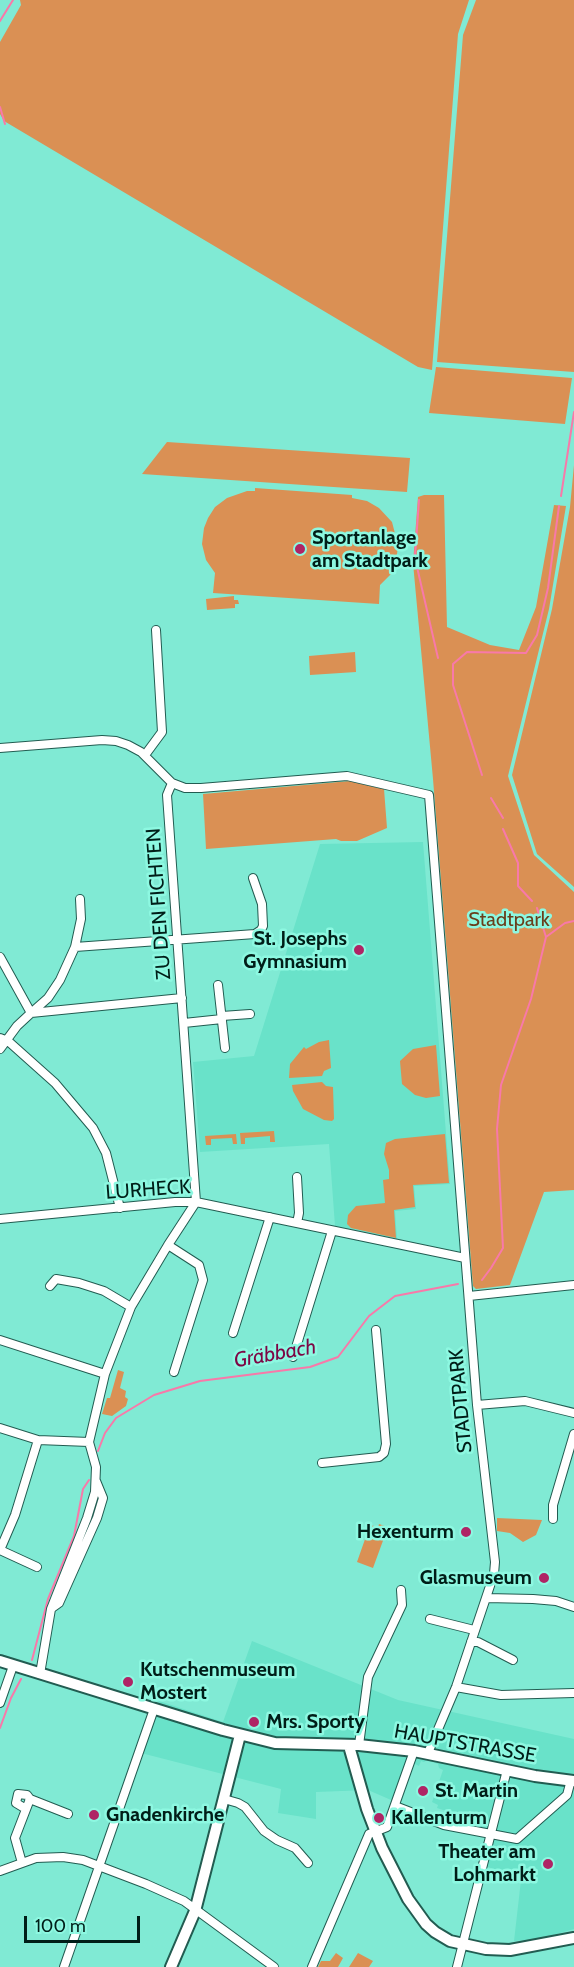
<!DOCTYPE html>
<meta charset="utf-8">
<style>
body{margin:0}
#map{position:relative;width:574px;height:1967px;overflow:hidden;background:#80ead4;font-family:Cabin,sans-serif}
canvas{display:block}
.scale{position:absolute;left:24px;top:1916px;width:116px;height:27px;box-sizing:border-box;border:3px solid #001e18;border-top:0;padding-left:8px;font-size:18px;line-height:21px;white-space:nowrap;color:#001e18;-webkit-text-stroke:4px #8df8e1;paint-order:stroke}
</style>
<div id="map">
<canvas width="574" height="1967"></canvas>
<div class="scale">100 m</div>
</div>
<script>
const ctx = document.querySelector('canvas').getContext('2d');
ctx.lineJoin = 'round';
function fillPath(path, color) {
  ctx.fillStyle = color;
  ctx.fill(path, 'evenodd');
}
function poly(rows) {
  const path = new Path2D();
  for (const r of rows) {
    path.moveTo(r[0], r[1]);
    for (let i = 2; i < r.length; i += 2) path.lineTo(r[i], r[i + 1]);
  }
  return path;
}
function strokePath(path, color, width, dash) {
  ctx.strokeStyle = color;
  ctx.lineWidth = width;
  ctx.lineCap = dash ? 'butt' : 'round';
  ctx.setLineDash(dash || []);
  ctx.stroke(path);
}
function drawText(font, color, halo, rows, align = 'center') {
  ctx.font = font + ' Cabin,sans-serif';
  ctx.lineWidth = 5;
  ctx.setLineDash([]);
  ctx.textBaseline = 'middle';
  ctx.strokeStyle = halo;
  ctx.fillStyle = color;
  for (const [text, x, y, turn = 0] of rows) {
    ctx.save();
    ctx.translate(x, y);
    ctx.rotate((+turn || 0) * Math.PI / 180);
    ctx.textAlign = isNaN(turn) ? turn : align;
    if (halo) ctx.strokeText(text, 0, 0);
    ctx.fillText(text, 0, 0);
    ctx.restore();
  }
}
const built = poly([
 [423,842,450,1184,414,1186,416,1209,395,1211,397,1239,335,1226,329,1144,200,1152,193,1062,254,1056,320,844],
 [252,1641,398,1700,574,1739,574,1929,540,1939,514,1941,521,1880,483,1865,492,1833,442,1821,446,1811,437,1808,438,1805,432,1802,443,1770,439,1768,438,1764,427,1760,424,1762,421,1761,419,1766,413,1763,398,1803,368,1790,316,1792,316,1819,278,1813,281,1789,141,1753,159,1701,223,1722]
]);
const green = poly([
 [20,0,469,0,458,34,432,370,418,367,4,121,0,114,0,42,21,5],
 [476,0,574,0,574,372,437,362,463,35],
 [436,367,572,378,565,424,429,413],
 [167,442,410,458,407,492,142,474],
 [574,465,574,887,537,854,512,775,552,609,570,507],
 [255,488,352,495,352,498,367,501,379,508,392,522,398,545,396,564,391,574,380,585,379,604,213,593,215,573,206,560,202,544,204,528,208,518,215,507,227,498,247,491,255,491],
 [424,495,444,495,447,627,490,645,519,650,536,607,554,505,566,506,549,609,508,776,534,855,574,892,574,1190,544,1192,510,1285,476,1289,473,1286,433,779,413,563,418,497],
 [234,596,234,600,238,600,239,604,235,604,235,608,207,610,206,599],
 [355,652,356,672,310,675,309,656],
 [350,781,384,789,387,828,357,841,341,841,336,839,206,849,203,794],
 [329,1040,331,1068,324,1071,322,1076,289,1078,290,1064,304,1047,306,1049,319,1042],
 [436,1045,440,1096,426,1098,415,1095,402,1084,400,1061,413,1049],
 [322,1082,326,1086,333,1087,334,1119,332,1121,324,1120,303,1109,293,1091,292,1085],
 [274,1131,275,1142,270,1142,270,1136,245,1138,245,1144,241,1144,240,1133],
 [236,1134,237,1144,233,1144,232,1138,211,1139,211,1145,206,1145,205,1136],
 [445,1134,449,1183,413,1185,415,1207,394,1210,396,1238,351,1228,347,1224,348,1215,356,1206,385,1203,383,1180,389,1179,389,1170,384,1154,386,1143,395,1139],
 [118,1370,124,1372,120,1388,126,1391,125,1397,128,1399,126,1406,112,1416,102,1414,107,1398,110,1398],
 [497,1518,542,1520,536,1535,523,1542,510,1533,497,1531],
 [379,1524,388,1527,373,1568,357,1562,370,1525,378,1527],
 [336,1953,343,1958,338,1967,318,1967,321,1961,330,1961],
 [358,1953,373,1961,369,1967,349,1967]
]);
const stream = poly([
 [0,21,13,0],
 [0,107,5,124],
 [561,496,574,412],
 [415,556,419,500],
 [417,567,438,658],
 [482,775,453,685,453,664,467,652,526,653,537,635,548,588,559,506],
 [491,798,503,818],
 [503,829,518,863,518,886,532,901],
 [537,908,546,937],
 [482,1280,491,1268,503,1248,497,1129,501,1085,531,999,546,937,565,923,574,921],
 [98,1451,105,1433,116,1418,154,1395,200,1381,310,1367,338,1357,369,1316,395,1296,458,1284],
 [32,1660,48,1599,74,1536,83,1489,89,1480],
 [0,1728,11,1698,21,1679]
]);
const minor = poly([
 [0,748,102,740,116,741,128,745,141,752,172,783,185,788,201,788,347,776,429,795,477,1405,495,1562,494,1574,456,1687,428,1753],
 [145,755,162,732,156,630],
 [172,783,167,795,196,1202],
 [75,947,255,934,261,930,263,926,262,904,253,878],
 [0,957,31,1013,48,998,60,980,75,947,81,919,80,899],
 [218,985,225,1048],
 [222,1016,250,1014],
 [184,1023,222,1019],
 [0,1038,8,1041,55,1083,93,1128,106,1153,120,1208],
 [0,1049,17,1026,31,1013,182,998],
 [0,1219,175,1202,196,1202,465,1258],
 [297,1223,299,1213,297,1177],
 [168,1245,199,1265,203,1280,174,1372],
 [50,1286,56,1279,79,1283,104,1291,131,1307],
 [469,1296,574,1285],
 [233,1333,270,1217],
 [0,1340,105,1374],
 [293,1357,332,1231],
 [477,1405,525,1401,574,1413],
 [0,1428,38,1440,89,1442],
 [322,1463,379,1457,384,1453,386,1444,376,1330],
 [553,1519,553,1505,574,1434],
 [0,1550,15,1515,38,1440],
 [0,1550,37,1567],
 [486,1598,533,1599,556,1601,574,1607],
 [52,1608,59,1603,97,1518,103,1498,96,1481],
 [430,1619,474,1630],
 [471,1642,478,1642,513,1660],
 [40,1674,51,1609,87,1518,95,1492,96,1467,89,1442,105,1374,131,1307,168,1245,196,1202],
 [456,1687,501,1695,574,1693],
 [0,1703,13,1666],
 [359,1745,368,1677,402,1605,401,1590],
 [224,1799,238,1803,245,1807,264,1831,277,1840,295,1848,308,1863],
 [395,1806,444,1825,517,1839,567,1795,571,1780],
 [26,1809,16,1803,18,1794,27,1795,30,1799,68,1814],
 [22,1863,15,1838,30,1799],
 [0,1871,36,1858,63,1857,83,1860,146,1884,184,1901,274,1967],
 [64,1967,154,1709],
 [312,1967,369,1834,387,1827,414,1751],
 [457,1967,507,1770]
]);
const major = poly([
 [0,1661,223,1730,275,1743,359,1745,414,1751,535,1776,574,1781],
 [349,1746,367,1809,382,1848,408,1899,426,1924,435,1932,450,1941,486,1949,510,1950,574,1938],
 [171,1967,195,1911,240,1735]
]);
const markers = [
 [300,549,6,"#af2465"],
 [359,950,6,"#af2465"],
 [466,1532,6,"#af2465"],
 [544,1578,6,"#af2465"],
 [128,1682,6,"#af2465"],
 [254,1722,6,"#af2465"],
 [423,1791,6,"#af2465"],
 [94,1815,6,"#af2465"],
 [379,1818,6,"#af2465"],
 [548,1864,6,"#af2465"]
];
const poiNames = [
 ["Sportanlage",312,538],
 ["am Stadtpark",312,561],
 ["St. Josephs",347,939,"right"],
 ["Gymnasium",347,962,"right"],
 ["Hexenturm",454,1532,"right"],
 ["Glasmuseum",532,1578,"right"],
 ["Kutschenmuseum",140,1670],
 ["Mostert",140,1693],
 ["Mrs. Sporty",266,1722],
 ["St. Martin",435,1791],
 ["Gnadenkirche",106,1815],
 ["Kallenturm",391,1818],
 ["Theater am",536,1852,"right"],
 ["Lohmarkt",536,1875,"right"]
];
const streetNames = [
 ["ZU DEN FICHTEN",159,904,-94],
 ["LURHECK",148,1190,-4],
 ["STADTPARK",461,1401,-95],
 ["HAUPTSTRASSE",465,1744,10]
];
const parkNames = [
 ["Stadtpark",509,920]
];
const waterNames = [
 ["Gräbbach",275,1354,-10]
];
fillPath(built, '#69e2c9');
fillPath(green, '#da9054');
strokePath(stream, '#f879a9', 2);
strokePath(minor, '#225c51', 10);
strokePath(major, '#225c51', 14);
strokePath(minor, '#fff', 8);
strokePath(major, '#fff', 10);
for (const [x, y, r, color] of markers) {
  const dot = new Path2D();
  dot.arc(x, y, r, 0, 2 * Math.PI);
  ctx.fillStyle = color;
  ctx.fill(dot);
  strokePath(dot, '#8df8e1', 2);
}
drawText('bold 20px', '#001e18', '#8df8e1', poiNames, 'left');
drawText('20px', '#001e18', '#8df8e1', streetNames);
drawText('20px', '#693e1b', '#8df8e1', parkNames);
drawText('italic 21px', '#7d0544', '#8df8e1', waterNames);
</script>
